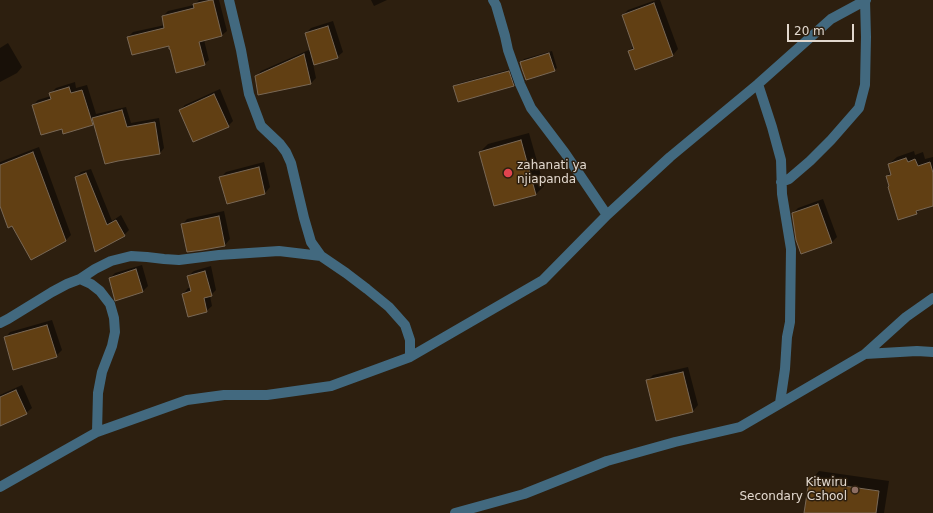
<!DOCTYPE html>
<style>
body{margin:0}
#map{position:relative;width:933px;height:513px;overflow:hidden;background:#2d1f0f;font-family:"DejaVu Sans",sans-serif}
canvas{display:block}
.scale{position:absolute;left:787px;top:24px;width:67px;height:18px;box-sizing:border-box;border:2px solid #e2d8ce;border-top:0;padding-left:5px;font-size:12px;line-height:14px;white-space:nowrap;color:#e2d8ce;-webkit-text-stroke:3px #2d1f0f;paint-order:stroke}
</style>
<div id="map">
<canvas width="933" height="513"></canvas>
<div class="scale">20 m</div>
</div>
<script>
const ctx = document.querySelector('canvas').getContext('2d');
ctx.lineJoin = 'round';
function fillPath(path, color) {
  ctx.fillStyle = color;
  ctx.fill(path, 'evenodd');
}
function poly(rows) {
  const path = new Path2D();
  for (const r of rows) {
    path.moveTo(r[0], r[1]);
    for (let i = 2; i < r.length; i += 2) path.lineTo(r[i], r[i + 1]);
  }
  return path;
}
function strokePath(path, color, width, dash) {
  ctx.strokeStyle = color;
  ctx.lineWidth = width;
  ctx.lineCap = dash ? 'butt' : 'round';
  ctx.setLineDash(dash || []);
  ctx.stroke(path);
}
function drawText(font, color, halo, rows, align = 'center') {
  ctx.font = font + ' "DejaVu Sans",sans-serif';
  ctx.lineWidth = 3;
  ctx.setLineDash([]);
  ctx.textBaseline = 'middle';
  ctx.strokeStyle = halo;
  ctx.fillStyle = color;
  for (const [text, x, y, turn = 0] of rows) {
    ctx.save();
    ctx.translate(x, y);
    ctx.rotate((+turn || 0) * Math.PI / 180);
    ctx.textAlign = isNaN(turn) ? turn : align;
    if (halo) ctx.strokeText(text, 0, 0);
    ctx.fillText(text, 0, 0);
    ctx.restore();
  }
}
const shadow = poly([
 [199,0,219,0,227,31,222,35,204,40,209,60,204,64,169,45,128,37,133,32,165,25,163,16,168,11,194,5],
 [371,0,387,0,374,6],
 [656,0,660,0,678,49,673,55,635,69,629,51,634,46,623,15,628,10],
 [333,21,343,52,337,57,312,59,316,78,311,83,256,77,261,71,311,49,306,33,311,28],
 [8,43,22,67,17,73,0,82,0,48],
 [552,51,557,68,554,70,521,62,524,59],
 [511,69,516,83,513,85,454,86,457,84],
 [75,82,76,88,87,85,96,114,126,107,131,123,159,118,164,148,160,153,118,160,94,122,92,124,63,128,33,105,38,100,51,96,50,94,56,88],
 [220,89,233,121,228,126,180,110,185,105],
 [529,133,544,186,536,194,495,205,480,152,488,144],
 [39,147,71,235,66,240,32,259,0,205,0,162],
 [914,151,915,155,923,152,925,159,933,157,933,205,921,209,916,213,890,186,887,176,891,172,889,164,897,157],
 [264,162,270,187,265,193,227,203,221,177,226,172],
 [91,169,112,221,121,215,129,230,124,235,96,251,76,177,81,172],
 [823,199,837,237,832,242,793,213,798,208],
 [224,211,230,239,225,245,203,249,182,225,187,219],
 [142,265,148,286,143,291,110,278,115,273],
 [211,266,216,290,210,296,212,306,206,311,183,294,188,288,191,288,188,276,194,271],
 [52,320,62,350,56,356,5,338,10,332],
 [688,367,698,405,693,411,647,381,653,375],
 [22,385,32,408,26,413,0,425,0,395],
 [819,471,889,481,884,513,805,513,810,481]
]);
const building = poly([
 [211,0,213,0,222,36,199,42,205,65,176,73,170,49,169,49,169,46,132,55,127,37,164,28,162,16,194,8,193,4,211,0],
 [654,3,673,56,635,70,628,51,634,49,622,15,654,3],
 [328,26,338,58,314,65,305,33,328,26],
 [549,53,555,71,526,80,522,69,520,62,549,53],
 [304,54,311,84,258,95,255,76,304,54],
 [509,71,514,86,458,102,453,86,509,71],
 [69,87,71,93,82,90,93,125,63,134,62,129,41,135,32,105,51,99,49,93,69,87],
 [214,94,229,127,193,142,179,110,214,94],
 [122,110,127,127,155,122,160,154,118,161,105,164,92,118,122,110],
 [521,140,536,195,494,206,479,152,521,140],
 [33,152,66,241,31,260,12,226,8,228,0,206,0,165,33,152],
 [906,158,908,162,915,159,918,166,930,162,933,173,933,206,916,211,917,214,898,220,888,187,889,186,886,176,891,175,888,164,906,158],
 [259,167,265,194,227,204,219,177,259,167],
 [86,173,107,225,116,220,125,236,95,252,75,177,86,173],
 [818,204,832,243,801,254,796,240,792,213,818,204],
 [219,216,225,246,203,250,187,252,181,224,219,216],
 [136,269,143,292,115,301,109,278,136,269],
 [205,271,212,296,204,298,207,312,188,317,182,294,191,291,187,276,205,271],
 [47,325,57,357,13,370,4,337,47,325],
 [683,372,693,412,656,421,646,380,683,372],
 [16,390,27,414,0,426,0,397,16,390],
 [809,481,879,491,876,513,804,513,809,481]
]);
const minor = poly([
 [229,0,241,50,249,94,261,126,280,144,286,152,291,163,304,218,311,242,321,256,346,273,367,289,389,307,405,325,410,340,410,357],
 [493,0,496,5,505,36,508,50,520,84,531,108,565,153,607,215],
 [758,84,772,127,781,160,782,194,791,249,790,322,787,337,785,369,780,403],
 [781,182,789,179,810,161,831,140,859,108,865,85,866,37,865,0],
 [80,279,95,269,111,261,131,256,147,257,164,259,179,260,219,255,279,251,321,256],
 [0,323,8,319,52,292,67,284,80,279,91,284,100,291,110,304,114,318,115,332,112,346,102,372,98,393,97,432],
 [865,354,917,351,933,352],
 [0,487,97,432,187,400,224,395,267,395,331,386,410,357,543,280,607,215,670,157,758,84,831,19,866,0],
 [455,513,524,494,607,461,675,442,740,427,865,354,906,317,933,298]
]);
const markers = [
 [508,173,5,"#e0444e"],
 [855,490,4,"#8d6e63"]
];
const poiNames = [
 ["zahanati ya",517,166],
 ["njiapanda",517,180],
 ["Kitwiru",847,483,"right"],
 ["Secondary Cshool",847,497,"right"]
];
fillPath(shadow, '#0007');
fillPath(building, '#613f13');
strokePath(building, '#796856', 1);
strokePath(minor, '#42697f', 10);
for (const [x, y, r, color] of markers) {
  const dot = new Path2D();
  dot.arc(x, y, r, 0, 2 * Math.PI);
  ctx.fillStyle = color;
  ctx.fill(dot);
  strokePath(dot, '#2d1f0f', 1.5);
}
drawText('12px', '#e2d8ce', '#2d1f0f', poiNames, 'left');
</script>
